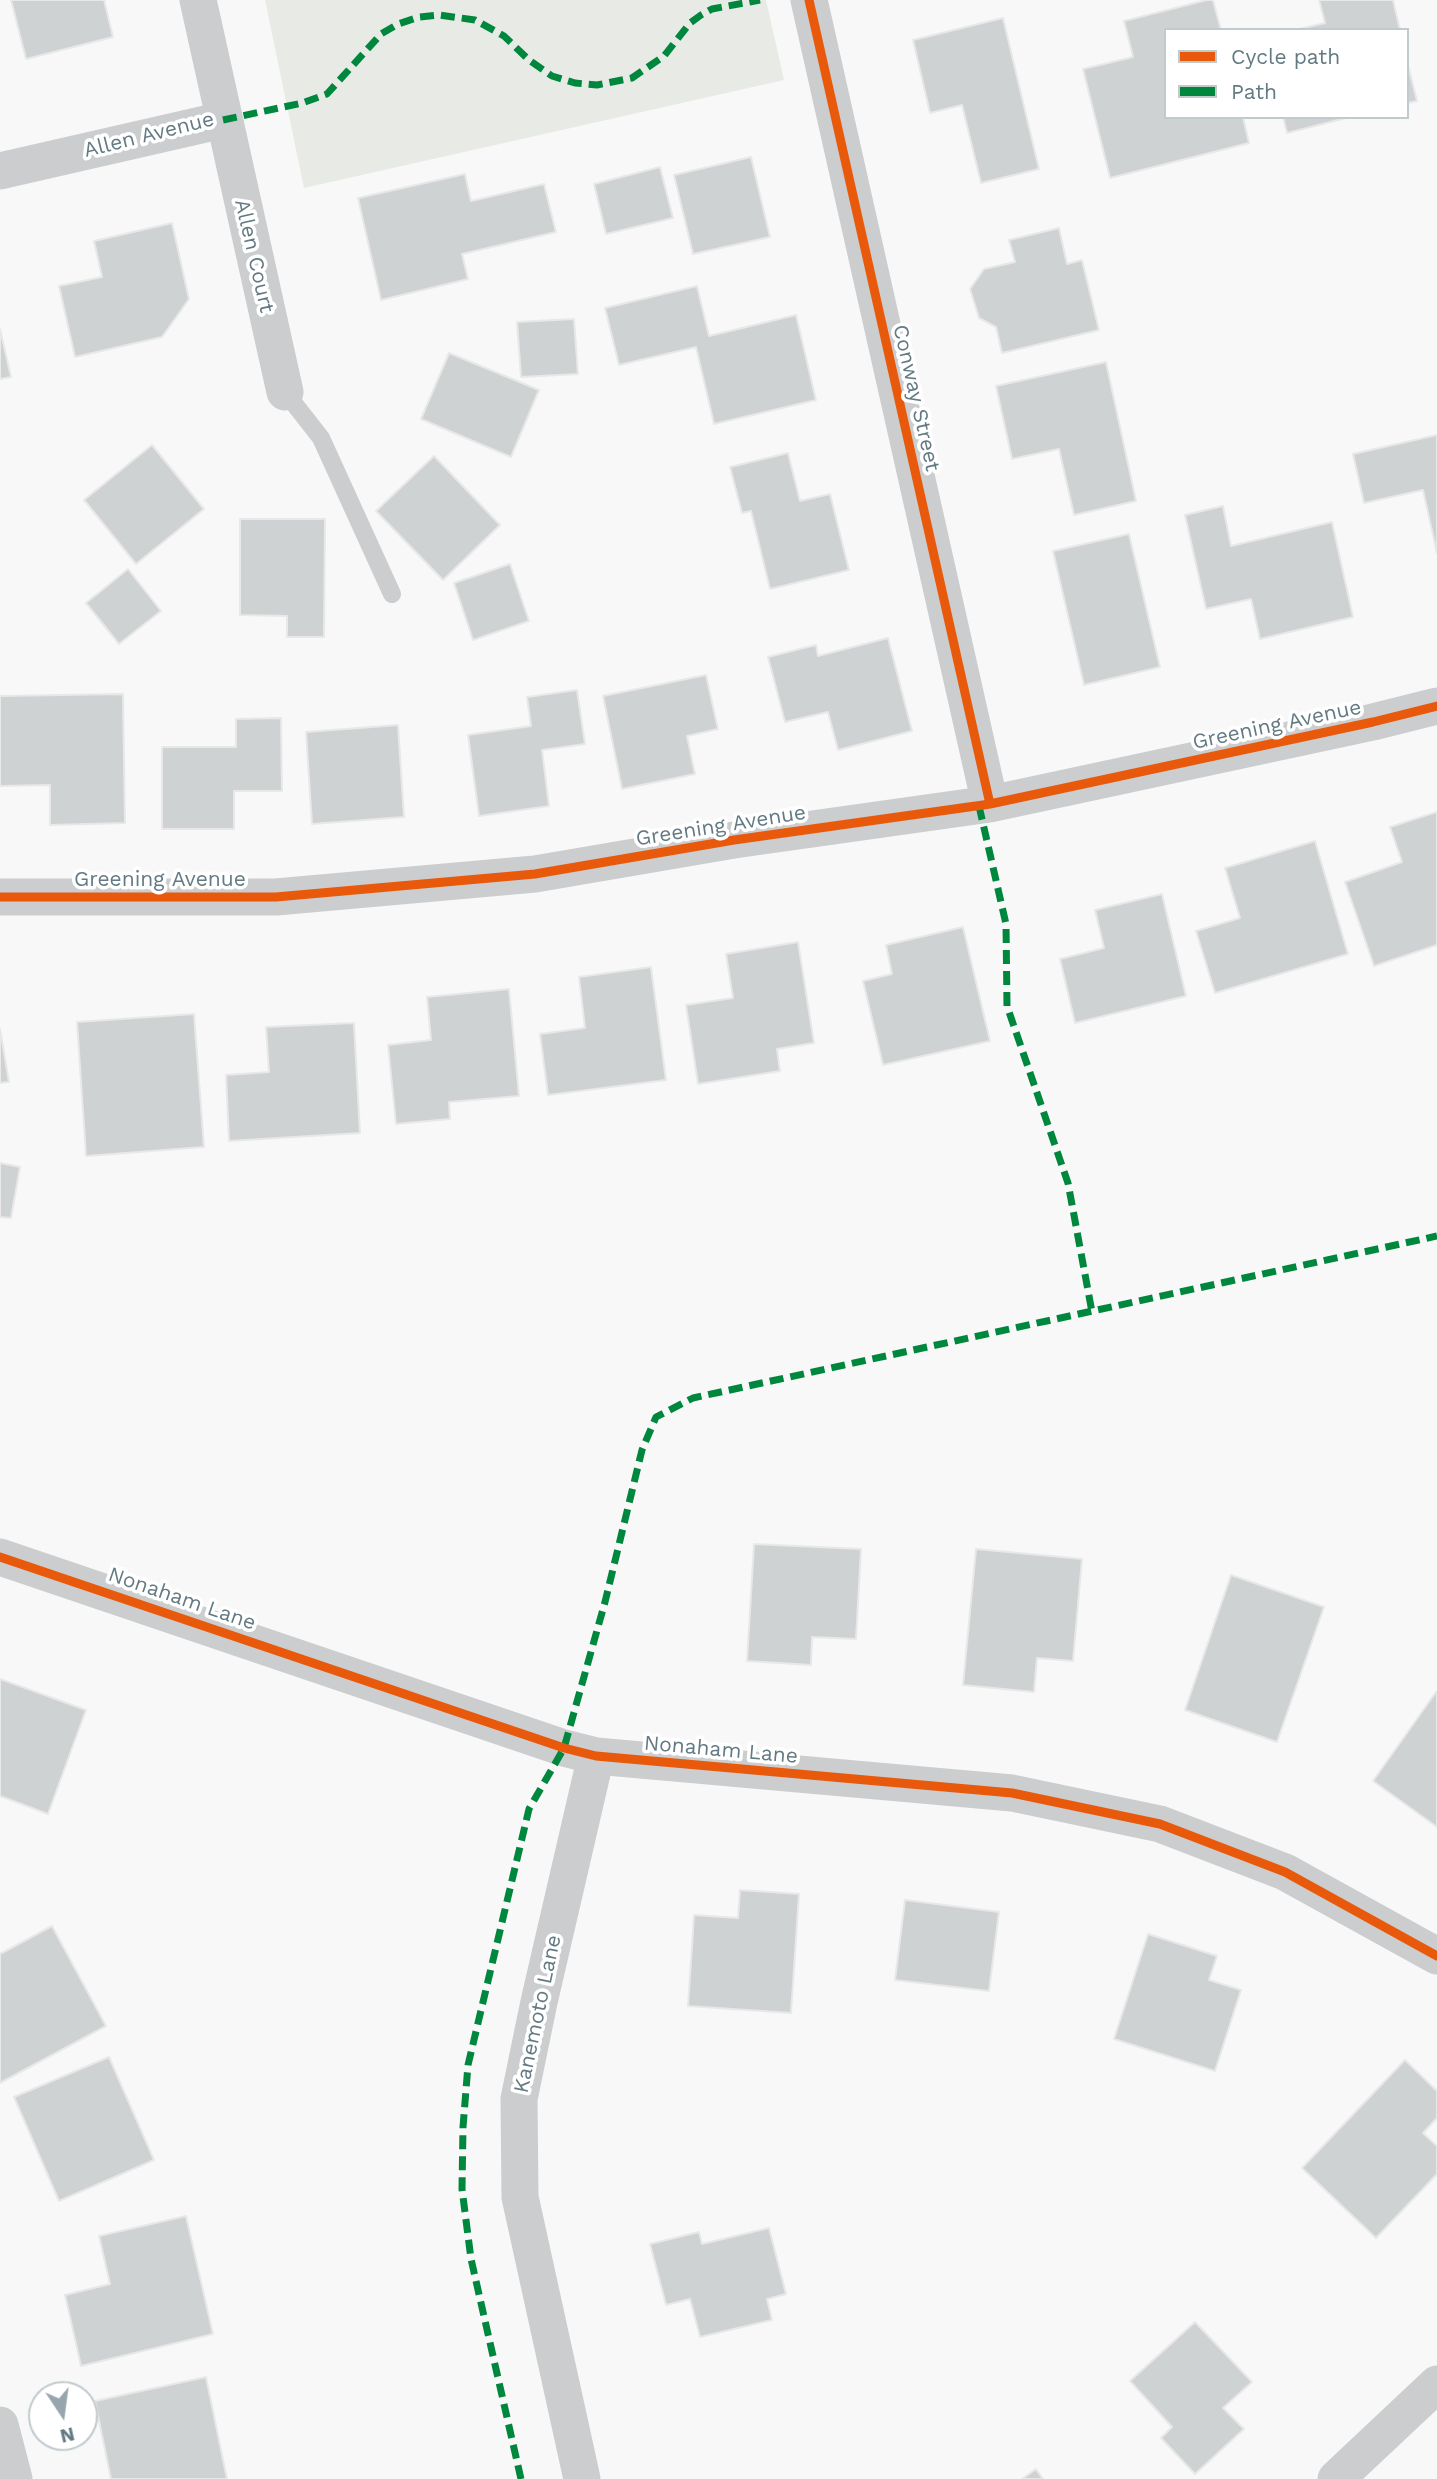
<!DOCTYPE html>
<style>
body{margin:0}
#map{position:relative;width:1437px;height:2479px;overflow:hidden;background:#f8f8f8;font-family:"Work Sans",sans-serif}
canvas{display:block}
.legend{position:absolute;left:1164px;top:28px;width:245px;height:91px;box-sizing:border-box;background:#fff;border:2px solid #c1cacd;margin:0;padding:9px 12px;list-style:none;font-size:21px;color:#637a83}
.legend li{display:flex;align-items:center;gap:14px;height:35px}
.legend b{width:35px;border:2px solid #c1cacd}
.north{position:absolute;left:28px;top:2381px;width:70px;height:70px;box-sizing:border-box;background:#fff;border:2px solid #c1cacd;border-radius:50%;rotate:167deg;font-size:19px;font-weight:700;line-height:28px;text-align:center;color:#637a83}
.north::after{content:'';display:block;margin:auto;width:24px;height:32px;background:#97a6ac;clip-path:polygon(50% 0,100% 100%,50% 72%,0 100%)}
</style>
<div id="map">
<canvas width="1437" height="2479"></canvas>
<ul class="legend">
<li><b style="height:9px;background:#e8590c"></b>Cycle path</li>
<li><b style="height:9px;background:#00873e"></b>Path</li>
</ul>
<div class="north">N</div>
</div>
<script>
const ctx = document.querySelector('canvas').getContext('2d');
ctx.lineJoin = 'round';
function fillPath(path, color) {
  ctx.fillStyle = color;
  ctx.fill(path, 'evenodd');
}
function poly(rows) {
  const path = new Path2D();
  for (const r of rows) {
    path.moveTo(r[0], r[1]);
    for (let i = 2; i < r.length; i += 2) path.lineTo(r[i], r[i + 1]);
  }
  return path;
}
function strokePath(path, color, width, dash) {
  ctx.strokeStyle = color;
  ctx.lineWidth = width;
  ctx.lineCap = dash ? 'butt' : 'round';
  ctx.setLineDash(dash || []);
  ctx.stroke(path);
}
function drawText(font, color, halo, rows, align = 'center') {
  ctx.font = font + ' "Work Sans",sans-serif';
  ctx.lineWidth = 7;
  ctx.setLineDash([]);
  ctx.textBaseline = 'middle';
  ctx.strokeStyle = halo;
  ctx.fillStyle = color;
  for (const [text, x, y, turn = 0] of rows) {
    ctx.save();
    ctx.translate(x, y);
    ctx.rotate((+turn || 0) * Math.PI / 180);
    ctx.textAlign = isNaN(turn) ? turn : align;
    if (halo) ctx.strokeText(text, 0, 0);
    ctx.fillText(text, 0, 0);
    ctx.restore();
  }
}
const green = poly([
 [265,0,766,0,784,80,304,188]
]);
const building = poly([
 [11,0,104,0,113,37,26,59,11,0],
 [1207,0,1213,0,1221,30,1166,30,1166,117,1243,117,1249,143,1110,178,1083,69,1133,57,1124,21,1207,0],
 [1319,0,1393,0,1400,30,1295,30,1325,23,1319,0],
 [1003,18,1039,169,981,183,962,105,930,113,913,40,1003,18],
 [1407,61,1417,101,1407,103,1407,61],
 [1283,117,1350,117,1287,133,1283,117],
 [751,157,770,237,693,254,674,175,751,157],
 [660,167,673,218,606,234,594,184,660,167],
 [465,174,471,201,544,184,556,232,462,254,468,279,381,300,358,198,465,174],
 [172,223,189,299,162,337,75,357,59,286,102,277,94,241,172,223],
 [1059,228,1067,264,1082,260,1099,330,1002,353,996,327,979,318,970,289,984,269,1015,262,1009,240,1059,228],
 [697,286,709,336,796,315,816,400,714,424,696,347,619,365,605,308,697,286],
 [574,319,578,374,521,377,517,322,574,319],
 [0,329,11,377,0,379,0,329],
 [449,353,539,390,511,457,421,419,449,353],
 [1106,362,1136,501,1074,515,1059,449,1012,459,996,386,1106,362],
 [1437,435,1437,553,1423,490,1364,503,1353,454,1437,435],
 [152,445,204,509,136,564,84,500,152,445],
 [788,453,800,501,830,494,849,570,770,589,751,511,742,513,730,467,788,453],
 [434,456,500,525,443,580,376,511,434,456],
 [1223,506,1231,546,1332,522,1353,617,1260,639,1251,599,1206,609,1185,515,1223,506],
 [240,519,325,519,324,637,287,637,287,616,240,615,240,519],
 [1129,534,1160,667,1084,685,1053,551,1129,534],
 [510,564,529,621,473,640,454,583,510,564],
 [128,569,161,611,119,644,86,603,128,569],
 [888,638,912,731,838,750,828,712,785,722,768,657,816,645,818,656,888,638],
 [706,675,718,729,687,736,695,774,622,789,603,696,706,675],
 [577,690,585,744,542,750,549,806,479,816,468,735,531,726,527,697,577,690],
 [123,694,125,823,50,825,50,785,0,786,0,696,123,694],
 [281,718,282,791,234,791,234,829,162,829,162,747,236,747,236,719,281,718],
 [398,725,404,817,312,824,306,732,398,725],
 [1437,812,1437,945,1374,966,1345,882,1402,862,1390,827,1437,812],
 [1315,841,1348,954,1215,993,1196,931,1240,918,1225,868,1315,841],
 [1162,894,1186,996,1075,1023,1060,959,1104,948,1095,910,1162,894],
 [963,927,990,1041,883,1065,863,981,892,974,886,945,963,927],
 [798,942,814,1043,777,1049,780,1071,698,1084,686,1005,733,998,726,954,798,942],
 [651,967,666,1080,548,1095,540,1034,585,1028,579,977,651,967],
 [509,989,519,1096,449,1102,450,1119,396,1124,388,1045,431,1040,427,997,509,989],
 [194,1014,204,1147,86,1156,77,1022,194,1014],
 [354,1023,360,1133,229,1141,226,1075,269,1072,266,1027,354,1023],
 [0,1029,9,1082,0,1083,0,1029],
 [0,1163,20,1167,11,1218,0,1217,0,1163],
 [754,1544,861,1549,856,1639,812,1637,811,1665,747,1661,754,1544],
 [976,1549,1082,1559,1073,1661,1037,1658,1034,1692,963,1685,976,1549],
 [1231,1575,1324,1607,1277,1742,1185,1710,1231,1575],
 [0,1679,86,1710,48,1814,0,1796,0,1679],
 [1436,1692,1437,1692,1437,1827,1373,1781,1436,1692],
 [740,1890,799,1894,791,2013,688,2006,694,1915,738,1918,740,1890],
 [905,1900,999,1912,989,1991,895,1980,905,1900],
 [52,1926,106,2026,0,2083,0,1954,52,1926],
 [1148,1934,1217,1956,1209,1980,1241,1990,1215,2071,1114,2039,1148,1934],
 [109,2057,154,2160,59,2201,14,2097,109,2057],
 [1405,2060,1437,2091,1437,2118,1423,2133,1437,2146,1437,2174,1376,2238,1302,2168,1405,2060],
 [186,2216,213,2334,81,2366,65,2295,110,2284,99,2236,186,2216],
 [769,2228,786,2294,767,2299,772,2320,700,2337,690,2299,666,2305,650,2244,699,2232,702,2244,769,2228],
 [1195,2322,1252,2382,1223,2408,1244,2429,1195,2474,1161,2438,1172,2427,1130,2381,1195,2322],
 [206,2377,227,2479,111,2479,95,2401,206,2377],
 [1036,2469,1043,2479,1022,2479,1036,2469]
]);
const service = poly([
 [285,392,321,438,392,594]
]);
const minor = poly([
 [198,0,285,392],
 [809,0,990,804],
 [0,171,223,120],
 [0,897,276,897,535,874,734,840,990,804,1373,722,1437,706],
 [0,1557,564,1748,596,1756,1012,1793,1160,1824,1285,1872,1437,1956],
 [0,2425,14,2479],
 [582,2479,520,2197,519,2099,539,2002,596,1756],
 [1336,2479,1437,2384]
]);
const quiet = poly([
 [223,120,302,103,327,94,381,34,398,24,419,17,439,15,475,20,504,36,529,60,552,76,575,83,597,85,632,78,664,56,690,23,701,15,712,9,760,0],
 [979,806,1006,924,1007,1006,1068,1183,1092,1312],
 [521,2479,471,2259,462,2189,463,2127,468,2065,529,1809,564,1748,605,1602,642,1450,656,1417,693,1398,1437,1236]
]);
const cycleway = poly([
 [809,0,990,804],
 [0,897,276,897,535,874,734,840,990,804,1373,722,1437,706],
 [0,1557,564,1748,596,1756,1012,1793,1160,1824,1285,1872,1437,1956]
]);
const streetNames = [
 ["Allen Avenue",149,135,-14],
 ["Allen Court",254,256,77],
 ["Conway Street",916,398,77],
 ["Greening Avenue",1277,725,-12],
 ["Greening Avenue",721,826,-9],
 ["Greening Avenue",160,880],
 ["Nonaham Lane",182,1599,19],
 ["Nonaham Lane",721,1750,5],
 ["Kanemoto Lane",538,2014,-78]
];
fillPath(green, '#e8eae5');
fillPath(building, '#cfd2d3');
strokePath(building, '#e8e8e8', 2);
strokePath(service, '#cbcdce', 18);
strokePath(minor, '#cbcdce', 37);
strokePath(quiet, '#00873e', 7, [14, 7]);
strokePath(cycleway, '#e8590c', 9);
drawText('21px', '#637a83', '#fff', streetNames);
</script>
